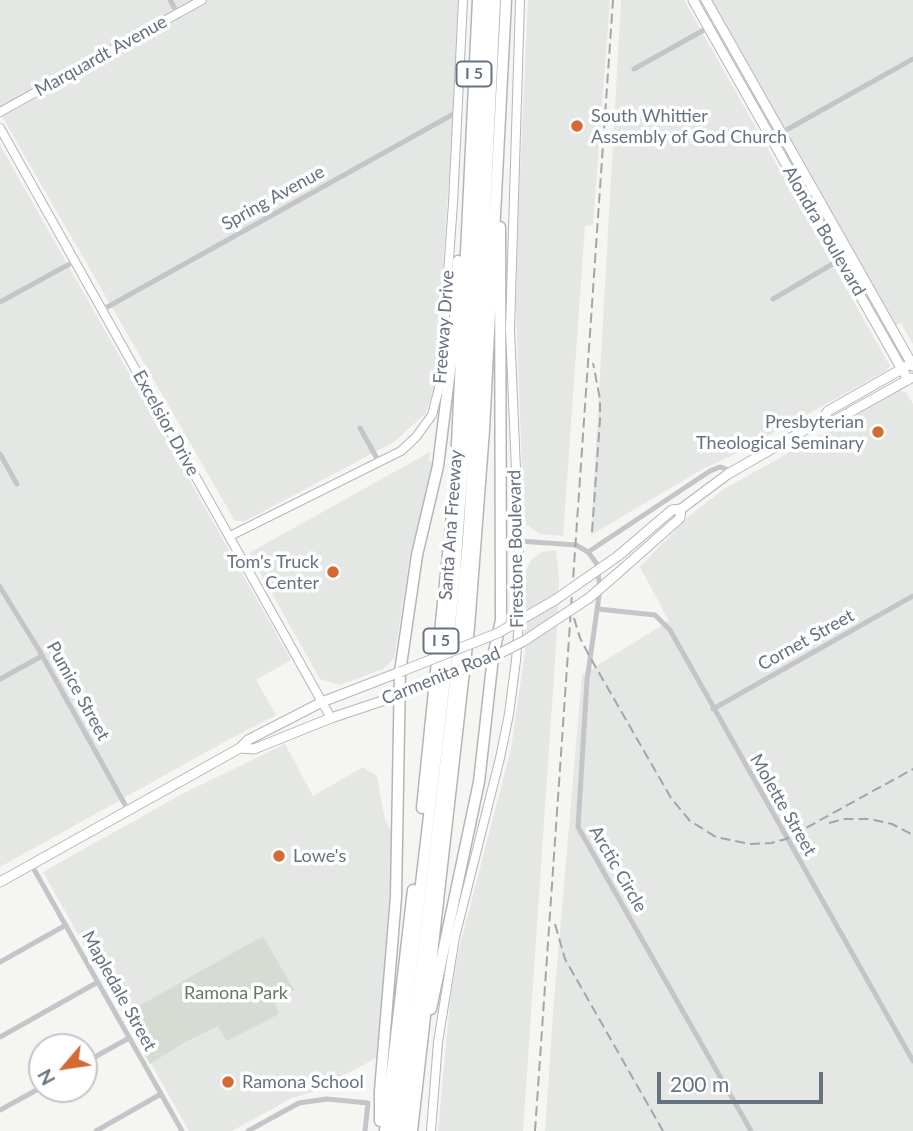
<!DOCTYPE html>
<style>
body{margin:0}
#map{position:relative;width:913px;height:1131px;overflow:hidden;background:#f5f5f2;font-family:Lato,sans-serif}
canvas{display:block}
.north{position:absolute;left:28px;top:1033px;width:70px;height:70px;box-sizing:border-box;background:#fff;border:2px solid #c2c7cc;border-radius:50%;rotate:241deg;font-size:19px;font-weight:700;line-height:28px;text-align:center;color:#677280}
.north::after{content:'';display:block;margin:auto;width:24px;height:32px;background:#d46933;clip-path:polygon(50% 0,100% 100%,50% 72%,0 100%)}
.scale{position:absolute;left:657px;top:1072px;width:166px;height:32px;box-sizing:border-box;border:4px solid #677280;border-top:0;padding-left:9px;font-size:21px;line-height:24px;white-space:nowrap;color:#677280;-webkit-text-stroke:5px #fff;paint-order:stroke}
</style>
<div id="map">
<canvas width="913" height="1131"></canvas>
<div class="north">N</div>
<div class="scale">200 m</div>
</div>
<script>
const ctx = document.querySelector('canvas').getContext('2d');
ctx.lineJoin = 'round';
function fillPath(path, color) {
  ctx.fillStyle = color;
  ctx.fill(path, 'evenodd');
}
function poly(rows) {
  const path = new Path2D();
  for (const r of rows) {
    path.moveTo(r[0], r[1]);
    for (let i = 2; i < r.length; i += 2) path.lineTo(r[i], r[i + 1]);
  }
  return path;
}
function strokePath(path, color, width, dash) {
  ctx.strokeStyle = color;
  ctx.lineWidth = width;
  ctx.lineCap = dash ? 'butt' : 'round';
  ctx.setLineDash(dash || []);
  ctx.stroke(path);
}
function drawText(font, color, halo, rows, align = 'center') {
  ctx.font = font + ' Lato,sans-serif';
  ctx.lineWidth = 7;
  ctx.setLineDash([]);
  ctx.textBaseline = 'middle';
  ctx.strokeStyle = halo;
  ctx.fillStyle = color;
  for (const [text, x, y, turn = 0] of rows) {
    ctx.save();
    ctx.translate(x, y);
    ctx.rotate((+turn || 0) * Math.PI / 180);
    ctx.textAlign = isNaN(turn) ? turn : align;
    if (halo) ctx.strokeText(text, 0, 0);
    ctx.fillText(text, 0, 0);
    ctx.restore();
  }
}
const built = poly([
 [0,0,458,0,452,136,434,391,425,414,394,442,245,521,235,521,0,113],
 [528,0,610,0,593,225,585,226,563,536,540,534,527,525,524,517,516,311,519,198],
 [621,0,684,0,890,366,886,371,733,455,703,469,591,535],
 [711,0,913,0,913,344,901,323,896,325],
 [0,145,291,660,256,680,276,715,226,741,0,867],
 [899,391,906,392,913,404,913,1131,545,1131,554,1001,582,675,669,621,640,567,688,517,724,489],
 [430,452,429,461,434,462,410,556,394,658,383,669,340,685,320,679,249,553],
 [556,550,559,578,557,631,523,1131,438,1131,451,992,459,949,511,749,525,652,526,570,532,559,542,552],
 [285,744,313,796,363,767,377,776,384,816,392,834,387,952,376,1058,313,1092,292,1098,232,1131,189,1131,43,872,182,794]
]);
const green = poly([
 [263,936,294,990,273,999,279,1014,227,1041,218,1026,185,1042,150,1064,123,1015]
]);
const street = poly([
 [170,0,178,14],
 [634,69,718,22],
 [781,133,913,59],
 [773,299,841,259],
 [0,302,75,261],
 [102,310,457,112],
 [360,428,379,462],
 [0,454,17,484],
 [519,541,576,545,588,552,597,564,600,589,587,680,578,827,751,1131],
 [588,552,710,471,720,467,732,471],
 [0,587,39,650,128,810],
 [598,609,655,615,670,630,913,1061],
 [0,679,42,656],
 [713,709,913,596],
 [31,864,182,1131],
 [0,962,66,925],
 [0,1037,98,982],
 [84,1063,129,1038],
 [0,1110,42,1087],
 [96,1131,161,1094],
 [248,1131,299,1103,327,1099,368,1103,365,1131]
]);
const secondary = poly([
 [0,112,202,0],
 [0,128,331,718],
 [230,536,401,451,416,437,432,415,440,384,453,203,463,0],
 [431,1131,438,1042,455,937,500,758,509,714,516,660,519,622,519,541,510,329,520,0]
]);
const primary = poly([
 [693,0,908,380],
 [706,0,913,366],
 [822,420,834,421,911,378],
 [618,556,672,510,681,509,728,474,822,420,828,411,907,366],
 [618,573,680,518,681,509],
 [240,748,254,749,331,718,400,695],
 [0,882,240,748,248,740,322,702,400,672]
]);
const highway = poly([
 [422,808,455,486,478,0],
 [431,1009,479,782,493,657,501,620,500,227],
 [380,1121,380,1091,396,897,400,672,417,555,438,466,453,346,458,261],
 [385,1131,413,890],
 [392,1131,444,688,455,571,468,396,487,0],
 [402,1131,455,682,468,540,474,449,495,0],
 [412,1131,469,627,484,430,506,0]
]);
const rail = poly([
 [592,532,600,420,600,399,593,363],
 [574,618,580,638,591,659,671,798,690,821,716,837,750,844,771,843,786,839,913,769],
 [829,823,845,819,870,819,892,824,913,835],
 [555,924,565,959,663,1131],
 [535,1131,613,0]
]);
const primaryBridge = poly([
 [400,672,498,633,555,600,618,556],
 [400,695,493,657,524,641,589,598,618,573]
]);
const markers = [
 [577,126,7,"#d46933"],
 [878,432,7,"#d46933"],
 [333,572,7,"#d46933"],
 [279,856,7,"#d46933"],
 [228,1082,7,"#d46933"]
];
const shields = [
 [474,74,35],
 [441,641,35]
];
const shieldNames = [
 ["I 5",474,74],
 ["I 5",441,641]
];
const streetNames = [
 ["Marquardt Avenue",101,56,-29],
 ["Spring Avenue",273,198,-29],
 ["Alondra Boulevard",824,231,60],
 ["Freeway Drive",444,327,-86],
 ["Excelsior Drive",166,423,61],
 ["Santa Ana Freeway",451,525,-86],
 ["Firestone Boulevard",516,549,-91],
 ["Cornet Street",806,640,-29],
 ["Carmenita Road",441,676,-22],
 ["Pumice Street",78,691,61],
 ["Molette Street",783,805,60],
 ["Arctic Circle",618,869,60],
 ["Mapledale Street",119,991,61]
];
const poiNames = [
 ["South Whittier",591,116],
 ["Assembly of God Church",591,137],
 ["Presbyterian",864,422,"right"],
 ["Theological Seminary",864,443,"right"],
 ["Tom's Truck",319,562,"right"],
 ["Center",319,583,"right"],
 ["Lowe's",293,856],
 ["Ramona School",242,1082]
];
const parkNames = [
 ["Ramona Park",236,993]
];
fillPath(built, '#e5e7e5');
fillPath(green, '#d6dcd3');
strokePath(secondary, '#b3b7bb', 10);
strokePath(primary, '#b4b7ba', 11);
strokePath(highway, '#b3b6b9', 13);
strokePath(street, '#c3c5c9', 5);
strokePath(secondary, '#fff', 8);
strokePath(primary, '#fff', 9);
strokePath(highway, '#fff', 10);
strokePath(rail, '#a2a6ab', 2, [10, 5]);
strokePath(primaryBridge, '#b4b7ba', 11, []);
strokePath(primaryBridge, '#fff', 9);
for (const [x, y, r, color] of markers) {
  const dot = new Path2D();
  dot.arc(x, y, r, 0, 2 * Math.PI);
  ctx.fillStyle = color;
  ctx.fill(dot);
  strokePath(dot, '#fff', 2.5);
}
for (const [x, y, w] of shields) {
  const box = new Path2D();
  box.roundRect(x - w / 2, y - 12.5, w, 25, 5);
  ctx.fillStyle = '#fff';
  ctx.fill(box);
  strokePath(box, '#677280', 2);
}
drawText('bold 16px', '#677280', null, shieldNames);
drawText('18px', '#677280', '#fff', streetNames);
drawText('18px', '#677280', '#fff', poiNames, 'left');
drawText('18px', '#677865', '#fff', parkNames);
</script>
